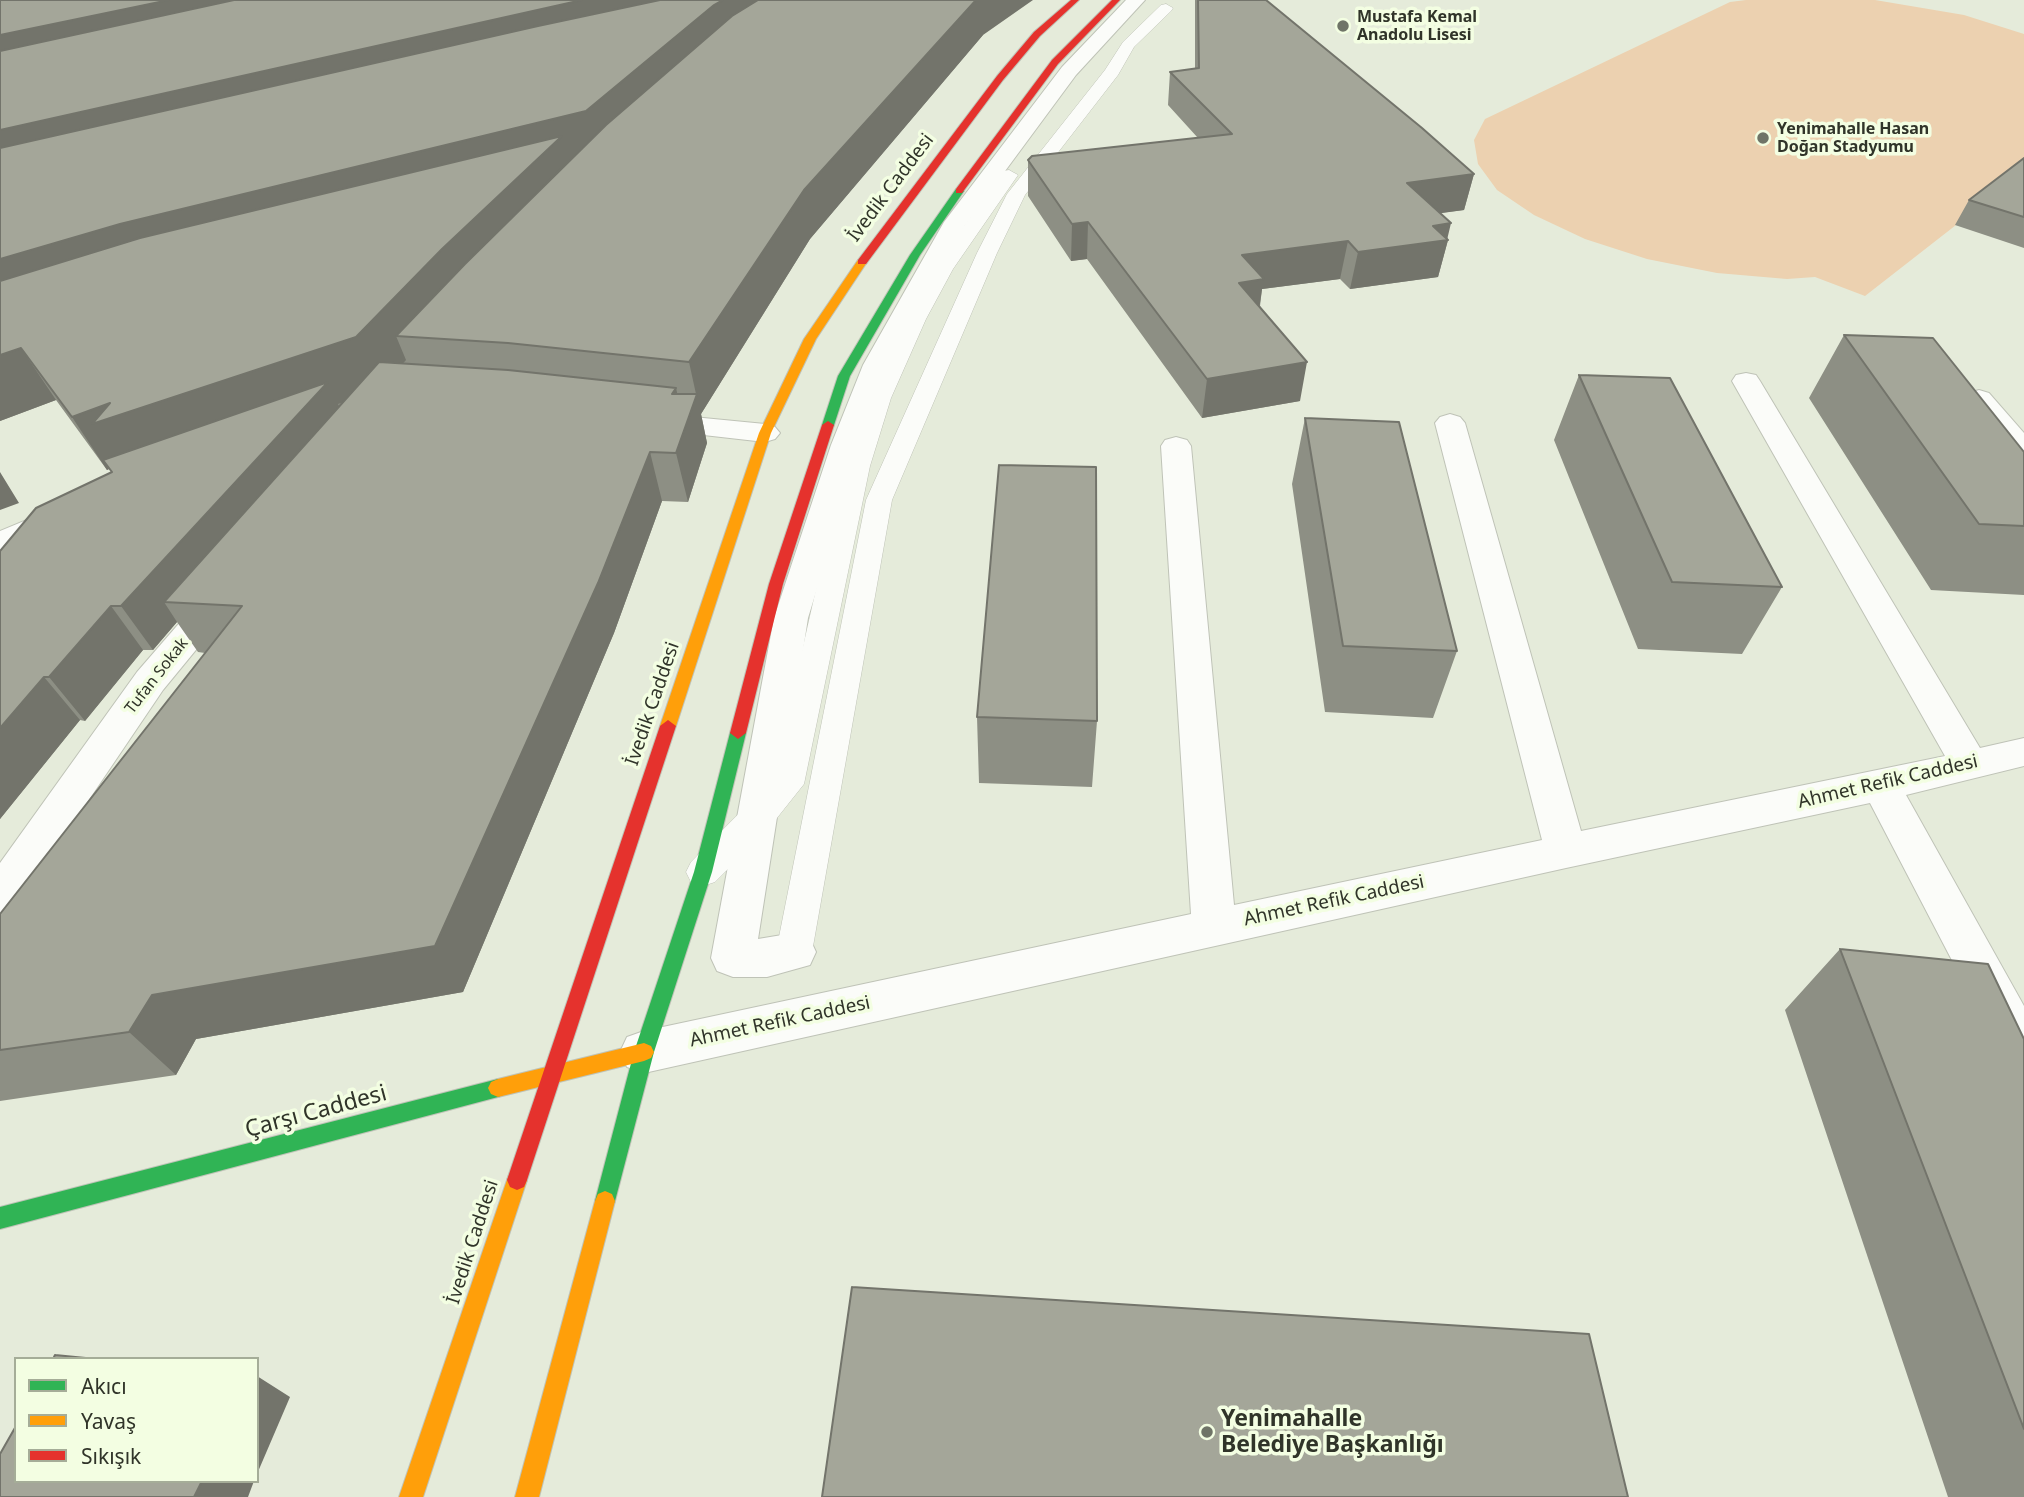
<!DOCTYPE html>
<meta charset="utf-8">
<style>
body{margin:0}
#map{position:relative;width:2024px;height:1497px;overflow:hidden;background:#e5ebda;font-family:"Noto Sans",sans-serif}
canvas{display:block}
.legend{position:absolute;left:14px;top:1357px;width:245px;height:126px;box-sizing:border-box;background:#f3fee2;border:2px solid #a5ad98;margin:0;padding:9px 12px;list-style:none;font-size:21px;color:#303429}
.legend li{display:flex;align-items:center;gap:14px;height:35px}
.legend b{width:35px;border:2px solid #a5ad98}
</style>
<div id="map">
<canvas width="2024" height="1497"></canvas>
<ul class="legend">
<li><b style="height:9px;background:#30b455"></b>Akıcı</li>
<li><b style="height:9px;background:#ff9f0a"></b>Yavaş</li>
<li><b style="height:9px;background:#e5322d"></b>Sıkışık</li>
</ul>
</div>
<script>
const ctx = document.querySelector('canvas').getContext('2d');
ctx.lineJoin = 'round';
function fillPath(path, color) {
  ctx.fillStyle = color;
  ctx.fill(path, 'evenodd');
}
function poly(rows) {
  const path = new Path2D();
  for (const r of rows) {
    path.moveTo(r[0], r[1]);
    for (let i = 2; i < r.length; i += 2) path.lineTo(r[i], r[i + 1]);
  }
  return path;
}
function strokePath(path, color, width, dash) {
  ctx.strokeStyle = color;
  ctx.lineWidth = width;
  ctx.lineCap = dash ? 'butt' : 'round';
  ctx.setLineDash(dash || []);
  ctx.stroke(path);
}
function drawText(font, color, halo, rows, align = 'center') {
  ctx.font = font + ' "Noto Sans",sans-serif';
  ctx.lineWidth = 7;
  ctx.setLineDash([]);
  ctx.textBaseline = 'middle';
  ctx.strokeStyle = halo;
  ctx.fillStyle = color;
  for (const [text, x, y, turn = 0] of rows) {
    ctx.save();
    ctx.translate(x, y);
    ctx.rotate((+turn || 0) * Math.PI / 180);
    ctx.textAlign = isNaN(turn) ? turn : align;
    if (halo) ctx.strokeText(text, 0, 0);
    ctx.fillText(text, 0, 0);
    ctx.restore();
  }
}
const green = poly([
 [1746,0,1875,0,1964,15,2024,34,2024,172,1865,296,1815,277,1787,279,1717,273,1647,259,1585,239,1534,215,1497,190,1478,164,1474,140,1485,119,1730,2]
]);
const lane = poly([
 [1166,4,1173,8,1171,11,1134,47,1118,75,1025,195,997,253,892,500,812,952,807,963,794,967,781,963,776,952,866,500,977,253,1007,194,1105,70,1123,42,1161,5,1166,4],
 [1009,170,1018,175,953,269,926,319,891,398,870,466,804,784,769,828,715,882,703,886,691,882,686,872,691,862,773,779,844,466,867,398,904,319,933,269,1003,171,1009,170]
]);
const street = poly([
 [1126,0,1145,0,1076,75,963,228,891,365,861,445,808,618,758,939,794,933,810,939,816,952,810,965,767,977,733,977,717,971,711,958,774,618,831,445,863,365,944,222,1062,67,1126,0],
 [1746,373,1756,375,1760,381,1980,748,2024,738,2024,766,1906,795,2024,1006,2024,1072,2007,1066,1870,803,1566,868,644,1073,627,1067,620,1052,627,1037,644,1031,1191,914,1161,446,1165,440,1176,437,1187,440,1191,446,1234,905,1542,840,1435,423,1440,417,1450,414,1460,417,1465,423,1581,831,1945,756,1732,381,1736,375,1746,373],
 [1979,390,1989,393,2024,433,2024,460,2013,457,1965,399,1969,393,1979,390],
 [652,413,765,424,775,427,780,433,775,439,765,442,642,428,637,422,642,416,652,413],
 [58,507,69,510,74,517,69,524,0,554,0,531,58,507],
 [220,587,232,590,237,598,232,606,163,690,15,909,0,915,0,863,137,672,208,590,220,587]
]);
const fast = poly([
 [956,189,964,191,920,255,850,376,834,425,832,428,824,428,822,425,838,376,910,255,956,189],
 [738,727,746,733,712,872,654,1052,615,1201,612,1208,605,1211,598,1208,595,1201,634,1052,694,872,730,733,738,727],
 [498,1079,505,1082,508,1088,505,1094,498,1097,0,1229,0,1207,498,1079]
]);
const slow = poly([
 [858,260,867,262,816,339,771,433,676,726,668,732,663,730,660,726,759,433,804,339,858,260],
 [644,1043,651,1046,654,1052,651,1058,644,1061,498,1097,491,1094,488,1088,491,1082,498,1079,644,1043],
 [517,1170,524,1173,527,1180,423,1497,399,1497,507,1180,510,1173,517,1170],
 [605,1191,612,1194,615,1201,539,1497,515,1497,595,1201,598,1194,605,1191]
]);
const jam = poly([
 [1071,0,1079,0,1040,36,1003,80,866,264,858,264,858,260,997,76,1034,32,1071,0],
 [1112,0,1120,0,1058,64,962,193,956,193,956,189,1052,60,1112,0],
 [828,421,834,425,783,584,746,733,738,739,730,733,769,584,822,425,828,421],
 [668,720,676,726,527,1180,524,1187,517,1190,510,1187,507,1180,660,726,668,720]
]);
const wall = poly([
 [0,0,983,35,810,239,701,414,707,443,688,502,662,501,614,633,463,992,196,1039,176,1075,0,1101,0,914,205,653,198,652,177,622,153,650,143,650,85,721,80,720,0,819,0,551,111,472,109,469,107,470,56,400,0,421],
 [1195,0,1266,0,1474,174,1464,210,1440,213,1448,240,1438,277,1350,289,1340,279,1262,289,1260,306,1300,401,1202,418,1087,259,1071,261,1028,196,1028,160,1198,138,1168,105,1170,72,1195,69],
 [2024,158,2024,248,1955,225,1969,200],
 [1844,335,2024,452,2024,595,1931,590,1809,398],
 [1579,375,1782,587,1742,654,1638,649,1554,440],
 [1305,418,1457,651,1433,718,1325,712,1292,484],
 [977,717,1097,721,1092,787,979,783],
 [1840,949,2024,1039,2024,1497,1948,1497,1785,1010]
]);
const shadedWall = poly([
 [169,0,376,0,0,84,0,35],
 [582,0,778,0,396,336,406,360,379,390,338,404,348,425,164,602,177,622,153,650,121,606,293,420,103,460,109,469,107,470,72,417,110,403,356,337,0,320,0,130],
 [976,0,1033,0,983,35,810,239,701,414,707,443,688,502,676,453,672,394,676,388,685,427,696,394,689,362,804,190],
 [1474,174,1464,210,1398,219,1407,183],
 [1088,222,1087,259,1071,261,1072,224],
 [1451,223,1447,240,1448,240,1438,277,1350,289,1358,252,1433,226],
 [1348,241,1340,279,1262,289,1258,317,1234,321,1242,255],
 [21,348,56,400,0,421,0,355],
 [1307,362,1300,401,1202,418,1207,379],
 [650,452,662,501,614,633,463,992,196,1039,176,1075,129,1032,152,995],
 [0,472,19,503,0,510],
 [111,606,143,650,85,721,49,677],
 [44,677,80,720,0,819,0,728],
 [257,1376,290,1397,257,1474],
 [202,1481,254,1481,248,1497,194,1497]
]);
const building = poly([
 [0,0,169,0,0,35,0,0],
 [234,0,582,0,0,130,0,51,234,0],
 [660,0,723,0,714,5,586,111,120,224,0,259,0,148,538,26,660,0],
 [758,0,976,0,804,190,689,362,508,343,396,336,465,264,606,125,732,16,758,0],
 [1198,0,1266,0,1422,128,1474,174,1407,183,1451,223,1433,226,1448,240,1358,252,1348,241,1242,255,1264,279,1239,283,1307,362,1207,379,1088,222,1072,224,1028,160,1032,156,1232,134,1170,72,1199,68,1198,0],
 [562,136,442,249,356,337,92,424,110,403,72,417,21,348,0,355,0,281,140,238,562,136],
 [2024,158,2024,217,1969,200,2024,158],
 [1844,335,1933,338,2024,452,2024,526,1979,524,1844,335],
 [379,362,508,370,676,388,672,394,697,394,676,453,650,452,598,583,435,946,152,995,129,1032,0,1050,0,914,242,606,164,602,379,362],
 [1579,375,1670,378,1782,587,1672,582,1579,375],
 [328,382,121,606,111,606,49,677,44,677,0,728,0,551,36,508,112,472,103,460,328,382],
 [1305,418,1399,422,1457,651,1343,646,1305,418],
 [999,465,1096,467,1097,721,977,717,999,465],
 [1840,949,1988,964,2024,1039,2024,1429,1840,949],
 [852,1287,1589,1334,1628,1497,822,1497,852,1287],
 [55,1355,96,1359,53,1359,55,1355],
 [16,1426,16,1481,202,1481,194,1497,0,1497,0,1454,16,1426]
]);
const markers = [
 [1343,26,7,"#6f7467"],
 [1763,138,7,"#6f7467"],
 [1207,1432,7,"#6f7467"]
];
const farPoinames = [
 ["Mustafa Kemal",1357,17],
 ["Anadolu Lisesi",1357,35],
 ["Yenimahalle Hasan",1777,129],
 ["Doğan Stadyumu",1777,147]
];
const farStreetnames = [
 ["Tufan Sokak",157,676,-52]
];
const streetNames = [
 ["İvedik Caddesi",891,188,-53],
 ["İvedik Caddesi",653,704,-71],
 ["Ahmet Refik Caddesi",1888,782,-13],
 ["Ahmet Refik Caddesi",1334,901,-12],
 ["Ahmet Refik Caddesi",780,1022,-12],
 ["İvedik Caddesi",473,1242,-72]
];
const nearStreetnames = [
 ["Çarşı Caddesi",316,1112,-15]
];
const nearPoinames = [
 ["Yenimahalle",1221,1419],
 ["Belediye Başkanlığı",1221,1445]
];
fillPath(green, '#ecd1b0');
strokePath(lane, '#bfc3b7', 1);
strokePath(street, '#bfc3b7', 2);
strokePath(fast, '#bfc3b7', 2);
strokePath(slow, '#bfc3b7', 2);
strokePath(jam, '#bfc3b7', 2);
fillPath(lane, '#fbfcf9');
fillPath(street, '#fbfcf9');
fillPath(fast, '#30b455');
fillPath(slow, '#ff9f0a');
fillPath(jam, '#e5322d');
fillPath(wall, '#8d8f84');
fillPath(shadedWall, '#73746b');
fillPath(building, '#a4a699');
strokePath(building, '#73746b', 2);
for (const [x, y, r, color] of markers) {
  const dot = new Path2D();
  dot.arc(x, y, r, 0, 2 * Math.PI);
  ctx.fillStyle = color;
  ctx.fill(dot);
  strokePath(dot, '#f3fee2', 2.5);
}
drawText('bold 16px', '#303429', '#f3fee2', farPoinames, 'left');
drawText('16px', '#303429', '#f3fee2', farStreetnames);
drawText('19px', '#303429', '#f3fee2', streetNames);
drawText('23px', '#303429', '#f3fee2', nearStreetnames);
drawText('bold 23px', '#303429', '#f3fee2', nearPoinames, 'left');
</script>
